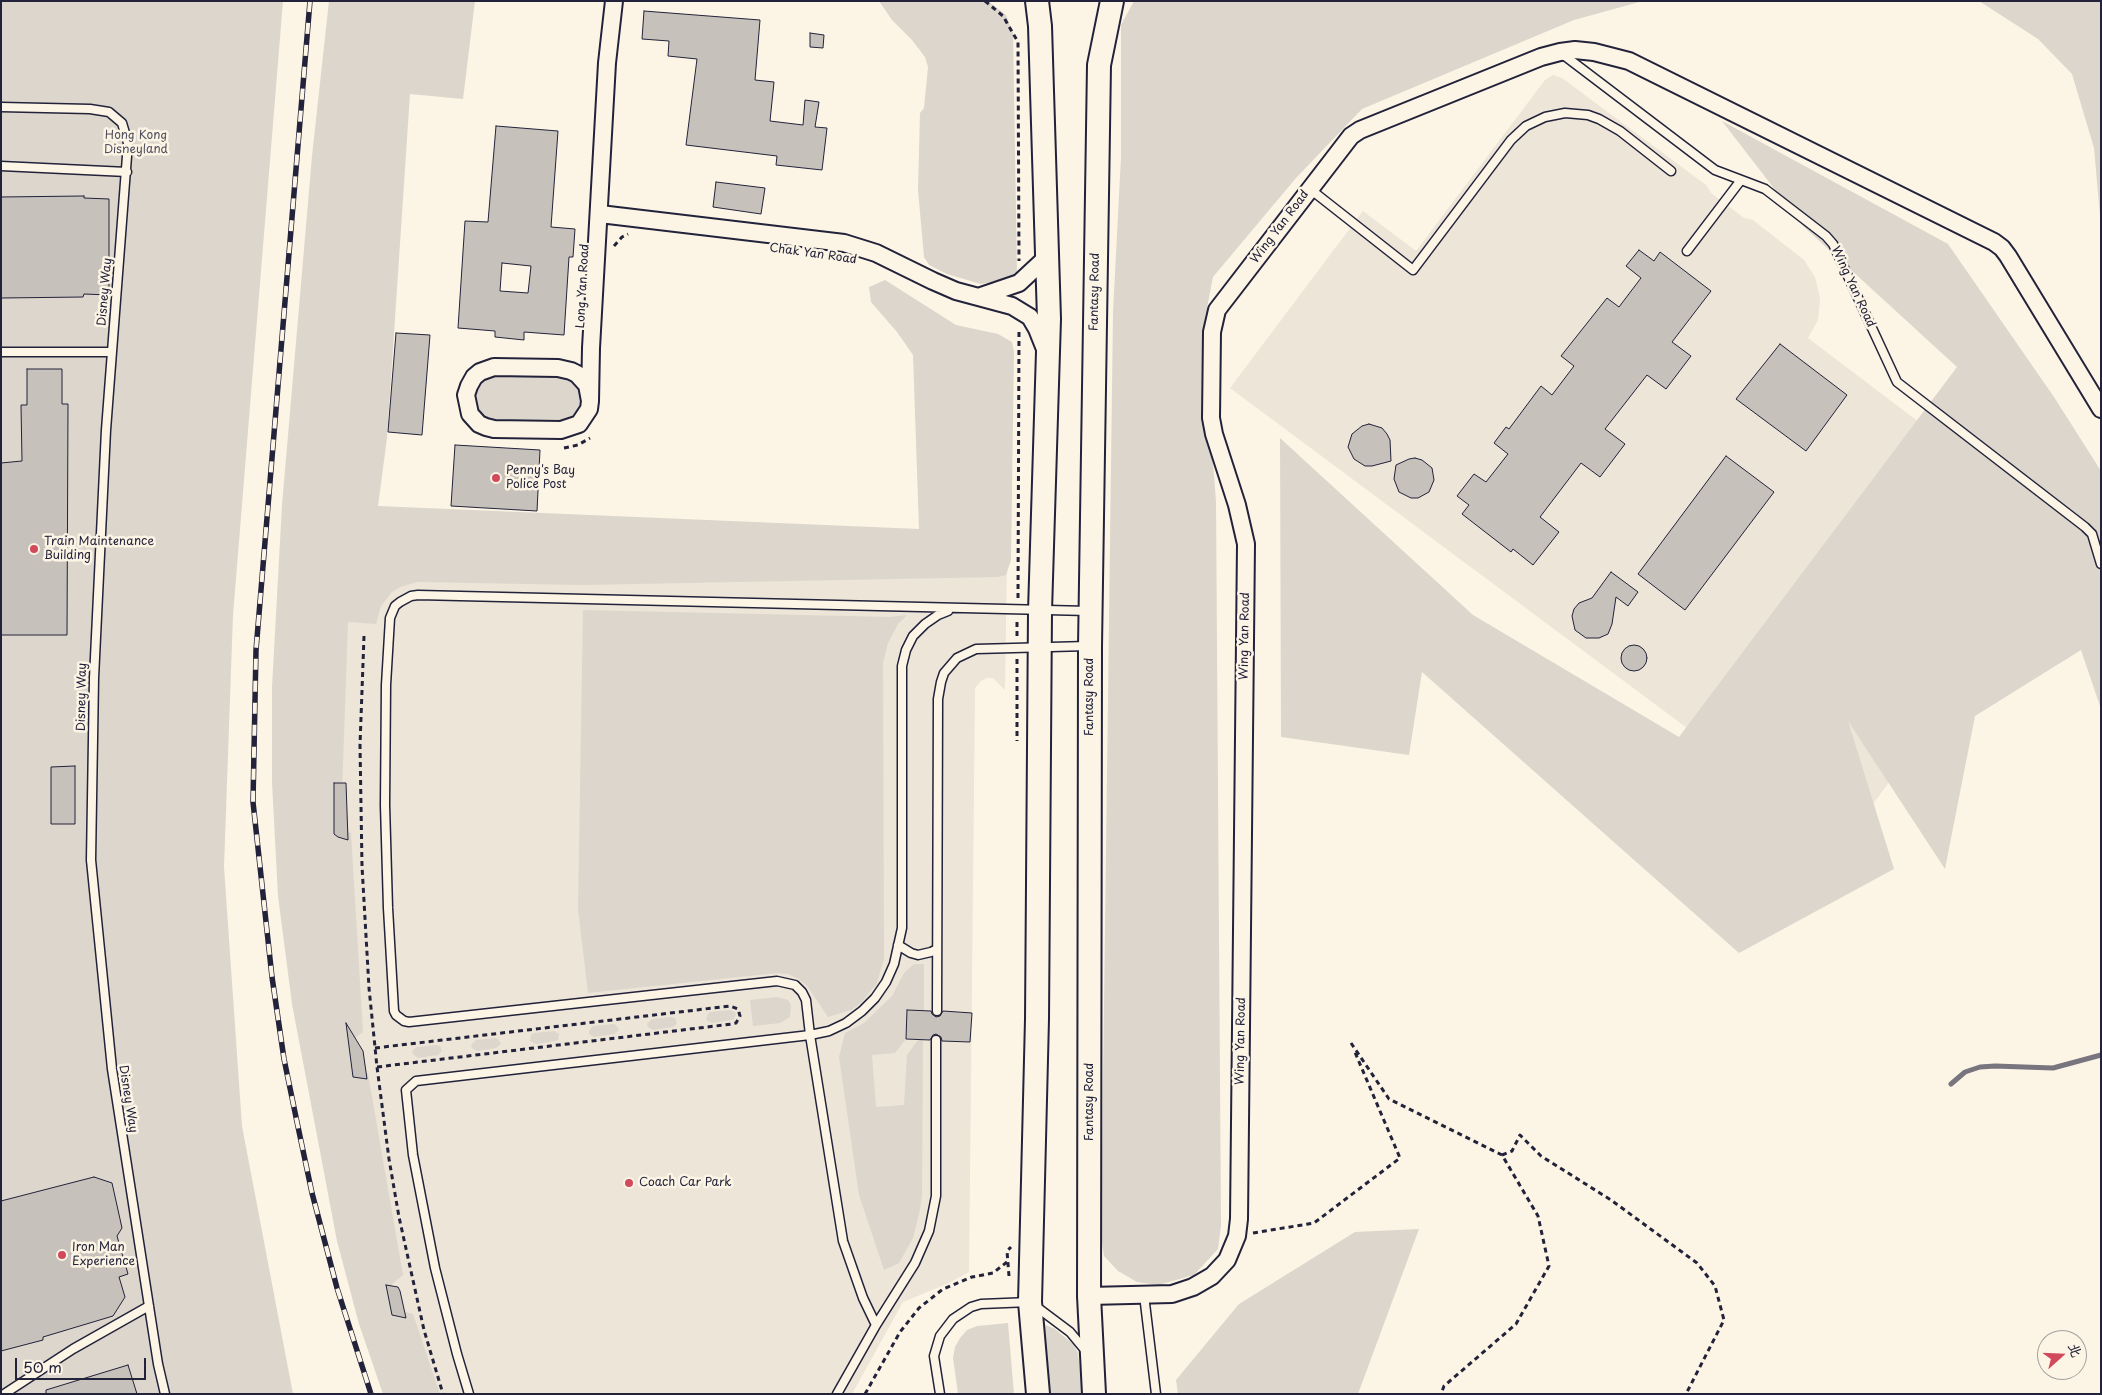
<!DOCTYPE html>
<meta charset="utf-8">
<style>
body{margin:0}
#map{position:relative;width:2102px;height:1395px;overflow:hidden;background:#fcf5e5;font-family:"Playpen Sans","LXGW WenKai TC",sans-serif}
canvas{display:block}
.frame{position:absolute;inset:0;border:2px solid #22223b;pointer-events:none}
.north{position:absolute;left:2037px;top:1330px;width:50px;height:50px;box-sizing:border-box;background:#fcf5e5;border:1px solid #a5a1a1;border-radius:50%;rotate:70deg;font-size:14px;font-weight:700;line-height:20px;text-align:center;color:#22223b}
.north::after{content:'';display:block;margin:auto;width:18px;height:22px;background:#d1495b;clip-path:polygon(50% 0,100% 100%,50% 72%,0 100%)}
.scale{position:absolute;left:15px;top:1358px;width:131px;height:22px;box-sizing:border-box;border:2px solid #22223b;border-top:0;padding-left:6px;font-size:15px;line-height:18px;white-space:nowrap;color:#22223b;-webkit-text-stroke:4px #fcf5e5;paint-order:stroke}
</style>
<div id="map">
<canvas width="2102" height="1395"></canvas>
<div class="frame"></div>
<div class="north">北</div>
<div class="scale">50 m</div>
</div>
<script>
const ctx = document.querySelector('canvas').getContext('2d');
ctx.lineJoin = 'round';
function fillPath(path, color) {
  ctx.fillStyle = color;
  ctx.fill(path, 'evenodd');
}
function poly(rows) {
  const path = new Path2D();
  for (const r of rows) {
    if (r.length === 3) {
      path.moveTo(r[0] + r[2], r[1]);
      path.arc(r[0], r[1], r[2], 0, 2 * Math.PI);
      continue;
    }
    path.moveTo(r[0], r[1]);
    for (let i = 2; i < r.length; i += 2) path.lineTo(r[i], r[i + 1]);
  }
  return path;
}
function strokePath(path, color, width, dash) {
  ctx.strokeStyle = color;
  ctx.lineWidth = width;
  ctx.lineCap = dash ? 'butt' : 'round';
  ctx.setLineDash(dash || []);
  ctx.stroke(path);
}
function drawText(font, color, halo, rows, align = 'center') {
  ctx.font = font + ' "Playpen Sans",sans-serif';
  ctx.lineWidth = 5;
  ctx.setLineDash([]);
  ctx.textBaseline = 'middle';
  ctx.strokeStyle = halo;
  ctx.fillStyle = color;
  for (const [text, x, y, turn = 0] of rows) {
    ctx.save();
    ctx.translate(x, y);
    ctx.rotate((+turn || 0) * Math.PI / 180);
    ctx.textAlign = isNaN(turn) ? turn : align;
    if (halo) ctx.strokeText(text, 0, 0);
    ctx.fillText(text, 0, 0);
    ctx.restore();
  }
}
const built = poly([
 [1553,75,1562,78,1706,185,1711,193,1744,218,1753,220,1804,260,1815,277,1820,298,1818,320,1808,338,2073,539,2020,607,1843,844,1230,388,1363,211,1416,251,1545,80],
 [1007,556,1005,690,993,678,987,678,981,681,975,688,969,1272,949,1283,903,1302,852,1394,395,1394,326,1054,339,559]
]);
const green = poly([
 [1,1,283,1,233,615,224,867,242,1126,293,1394,1,1394],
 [329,1,475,1,463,99,410,94,387,438,378,506,919,529,913,355,897,332,871,302,869,287,885,280,956,325,998,334,1012,342,1014,352,1011,560,1006,575,998,577,947,578,583,585,417,582,400,587,392,592,381,606,376,624,348,622,342,794,339,825,351,833,363,1032,354,1039,357,1068,368,1074,403,1275,392,1284,392,1298,399,1310,413,1314,440,1394,383,1394,359,1324,337,1241,292,1004,278,896,272,783,272,687,282,505,312,156],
 [879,1,988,1,1006,15,1013,33,1017,273,997,281,981,284,947,274,929,265,924,257,918,190,920,113,924,108,928,67,925,57,912,40,892,20],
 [1134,1,1643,1,1574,20,1362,109,1296,178,1213,277,1203,328,1216,502,1221,1226,1218,1249,1194,1275,1158,1285,1137,1282,1118,1271,1104,1256,1101,1236,1113,312,1121,157,1121,25],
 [1979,1,2101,1,2101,227,2094,148,2072,74,2038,39],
 [1722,121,1948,244,2054,397,2101,471,2101,709,2081,650,1975,716,1945,869,1848,721,1894,869,1739,953,1422,672,1409,755,1281,737,1280,438,1473,615,1679,737,1957,367,1803,226],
 [488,373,561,374,575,379,584,399,580,413,568,423,494,423,480,418,472,388],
 [583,610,890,617,907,615,898,624,888,643,883,663,884,959,877,983,861,1003,851,1010,828,1017,808,987,799,979,788,974,777,973,588,993,578,909],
 [914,964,924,964,924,1010,907,1010,906,1039,895,1053,872,1055,876,1107,904,1105,907,1055,918,1040,923,1040,922,1195,920,1210,913,1238,899,1263,884,1270,859,1195,839,1057,845,1033,864,1023,892,996,904,973],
 [777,997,788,1000,791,1005,790,1017,780,1023,753,1026,750,1000],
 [730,1010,736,1013,734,1019,731,1020,712,1023,706,1020,708,1014,710,1012],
 [671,1017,675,1018,677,1023,673,1027,653,1030,648,1027,647,1024,652,1019],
 [613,1024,616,1025,619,1030,614,1034,594,1037,589,1034,589,1031,593,1026],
 [554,1031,559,1034,558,1040,555,1041,536,1044,530,1041,531,1035,534,1033],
 [495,1038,498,1039,501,1044,496,1048,477,1051,472,1048,471,1045,476,1040],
 [436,1045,440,1046,442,1051,438,1055,418,1058,413,1054,412,1051,417,1047],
 [1419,1229,1358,1394,1178,1394,1176,1380,1239,1304,1355,1232],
 [1008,1323,1014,1394,958,1394,953,1358,955,1347,960,1338,967,1330,977,1326],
 [1046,1325,1055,1329,1073,1344,1078,1353,1083,1394,1048,1394,1043,1328]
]);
const stream = poly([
 [1951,1084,1965,1072,1980,1067,1995,1066,2053,1068,2101,1055]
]);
const building = poly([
 [644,11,760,20,755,80,774,82,770,121,803,125,805,100,819,102,815,127,827,128,822,170,776,165,777,156,686,145,697,59,668,56,669,41,642,39,644,11],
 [810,33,824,35,823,48,810,47,810,33],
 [496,126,558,131,551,227,575,229,573,257,569,257,564,335,524,332,524,340,495,337,495,331,458,328,465,221,488,222,496,126],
 [502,263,531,266,528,293,500,291,502,263],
 [716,182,765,188,761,214,713,207,716,182],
 [84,196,84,198,109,199,109,295,84,294,83,297,1,298,1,197,84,196],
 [1639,250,1654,261,1660,252,1711,291,1672,342,1691,356,1666,389,1647,375,1605,429,1625,444,1600,477,1581,463,1540,517,1559,532,1533,565,1513,549,1511,552,1462,514,1469,505,1457,496,1474,474,1486,482,1508,454,1494,443,1506,427,1509,429,1541,386,1552,395,1574,366,1561,356,1607,298,1619,307,1641,278,1626,266,1639,250],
 [396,333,430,335,422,435,388,432,396,333],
 [1780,344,1847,395,1806,451,1736,399,1780,344],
 [27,369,62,369,62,404,68,404,67,635,1,635,1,463,22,461,21,405,27,405,27,369],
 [1369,424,1382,428,1387,434,1390,440,1391,461,1372,466,1365,466,1354,459,1348,447,1352,434,1362,426,1369,424],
 [455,445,540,450,537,511,451,506,455,445],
 [1726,456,1774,492,1685,610,1638,574,1726,456],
 [1415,458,1422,460,1432,468,1434,480,1429,492,1418,498,1411,498,1399,492,1394,479,1396,465,1409,459,1415,458],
 [1611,572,1638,592,1628,606,1616,597,1612,624,1608,634,1599,638,1586,638,1575,630,1572,616,1574,609,1579,603,1592,598,1611,572],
 [1634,658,13],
 [75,766,75,824,51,824,51,767,75,766],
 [334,783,346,783,348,840,338,837,334,834,334,783],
 [907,1010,931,1011,932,1014,936,1017,940,1016,943,1011,972,1013,970,1042,942,1041,941,1037,936,1034,933,1035,930,1040,906,1039,907,1010],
 [346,1023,363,1051,367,1079,353,1077,346,1023],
 [94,1177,112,1183,122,1228,117,1236,128,1274,119,1277,125,1297,113,1316,43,1337,43,1340,1,1351,1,1201,94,1177],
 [386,1285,398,1287,400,1291,406,1318,392,1315,386,1285],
 [128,1365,137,1394,46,1394,46,1390,128,1365]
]);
const path = poly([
 [985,1,1003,16,1018,42,1019,261],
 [614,246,622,237,628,234],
 [564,448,578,445,590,438],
 [1018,598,1019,332],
 [364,636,360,745,362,866,369,988,377,1067,389,1159,399,1217,424,1330,443,1394],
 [1017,636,1017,619],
 [1017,659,1017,741],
 [1351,1043,1389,1099,1502,1155,1538,1216,1549,1266,1516,1324,1444,1386,1441,1394],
 [375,1048,730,1006,738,1009,740,1016,736,1023,732,1024,377,1067],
 [1502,1155,1512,1151,1520,1135,1541,1156,1611,1200,1697,1263,1715,1286,1724,1320,1686,1394],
 [1253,1233,1314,1223,1400,1158,1354,1050],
 [1009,1276,1007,1251,1011,1247],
 [865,1394,900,1332,919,1308,943,1289,972,1277,993,1273,1007,1262]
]);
const lane = poly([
 [1561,53,1715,170,1765,189,1826,236,1833,244,1897,382,2085,527,2092,534,2101,564],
 [1,107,90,109,109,112,122,123,128,143,106,430,94,678,91,860,112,1069,158,1364,165,1394],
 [1,166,127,172],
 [1310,189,1413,270,1511,140,1526,126,1545,117,1565,113,1588,115,1599,119,1620,131,1671,171],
 [1687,251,1741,180],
 [1,352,111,352],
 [898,945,911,953,918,955,931,952,937,949],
 [937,1011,938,699,941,682,944,673,957,658,976,649,1088,646],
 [1144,1295,1156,1394],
 [876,1325,863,1298,843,1241,810,1035,806,1000,802,992,795,985,777,981,409,1022,404,1021,396,1015,394,1011,388,908,385,805,386,685,390,618,395,606,400,602,411,596,418,595,1089,611],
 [4,1394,73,1349,149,1306],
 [469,1394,457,1354,435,1268,413,1155,406,1090,416,1081,810,1035,829,1031,846,1023,862,1011,875,998,886,982,894,964,902,928,902,666,906,650,913,636,925,624,938,615,948,611],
 [837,1394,876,1325,915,1263,929,1231,936,1196,936,1040],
 [940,1394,934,1356,940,1336,953,1319,971,1307,981,1304,1030,1302,1070,1332,1085,1350]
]);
const street = poly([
 [600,214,844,243,876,253,933,281,956,291,1012,306,1030,317,1037,329,1045,349],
 [981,296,1019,283,1048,256],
 [494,367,558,368,571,371,577,374,587,385,590,401,589,409,579,424,561,430,494,429,486,427,479,424,470,414,466,395,469,386,474,377,480,372,494,367],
 [590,401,591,348,607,63,614,1],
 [1089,1296,1172,1294,1193,1287,1212,1276,1227,1260,1237,1236,1239,1219,1246,544,1237,505,1214,434,1211,418,1212,332,1217,310,1351,136,1360,130,1541,57,1560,52,1575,50,1594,52,1629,61,1994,242,2002,248,2008,256,2101,409]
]);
const secondary = poly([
 [1037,1,1040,26,1049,319,1040,611,1037,1019,1030,1302,1038,1394],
 [1094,1394,1089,1296,1090,646,1099,65,1112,1]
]);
const rail = poly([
 [310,1,256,650,253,802,272,977,284,1059,297,1122,312,1193,337,1288,371,1394]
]);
const markers = [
 [496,478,5,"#d1495b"],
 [34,549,5,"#d1495b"],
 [629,1183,5,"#d1495b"],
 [62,1255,5,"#d1495b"]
];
const parkNames = [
 ["Hong Kong",136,136],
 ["Disneyland",136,150]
];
const streetNames = [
 ["Wing Yan Road",1280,227,-53],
 ["Chak Yan Road",813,254,8],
 ["Long Yan Road",583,286,-87],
 ["Wing Yan Road",1853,287,65],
 ["Disney Way",105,292,-85],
 ["Fantasy Road",1095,292,-89],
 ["Wing Yan Road",1245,636,-89],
 ["Disney Way",82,697,-89],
 ["Fantasy Road",1090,697,-90],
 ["Wing Yan Road",1241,1041,-89],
 ["Disney Way",128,1099,81],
 ["Fantasy Road",1090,1102,-90]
];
const poiNames = [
 ["Penny's Bay",506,471],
 ["Police Post",506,485],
 ["Train Maintenance",44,542],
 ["Building",44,556],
 ["Coach Car Park",639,1183],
 ["Iron Man",72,1248],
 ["Experience",72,1262]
];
fillPath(built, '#ece5d8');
fillPath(green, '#dcd6cc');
strokePath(stream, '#78757e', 5);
fillPath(building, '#c6c1bb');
strokePath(building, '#22223b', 1);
strokePath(lane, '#22223b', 11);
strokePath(street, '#22223b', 20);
strokePath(secondary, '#22223b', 26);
strokePath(path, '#22223b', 3, [5, 4]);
strokePath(lane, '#fcf5e5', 8);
strokePath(street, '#fcf5e5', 16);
strokePath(secondary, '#fcf5e5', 22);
strokePath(rail, '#22223b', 5.5);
strokePath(rail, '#fcf5e5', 4, [11]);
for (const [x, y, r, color] of markers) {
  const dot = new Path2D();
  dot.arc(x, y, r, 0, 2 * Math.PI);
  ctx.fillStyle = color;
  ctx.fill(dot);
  strokePath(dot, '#fcf5e5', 2);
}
drawText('12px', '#504f5f', '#fcf5e5', parkNames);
drawText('12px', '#22223b', '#fcf5e5', streetNames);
drawText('12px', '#22223b', '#fcf5e5', poiNames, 'left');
</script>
